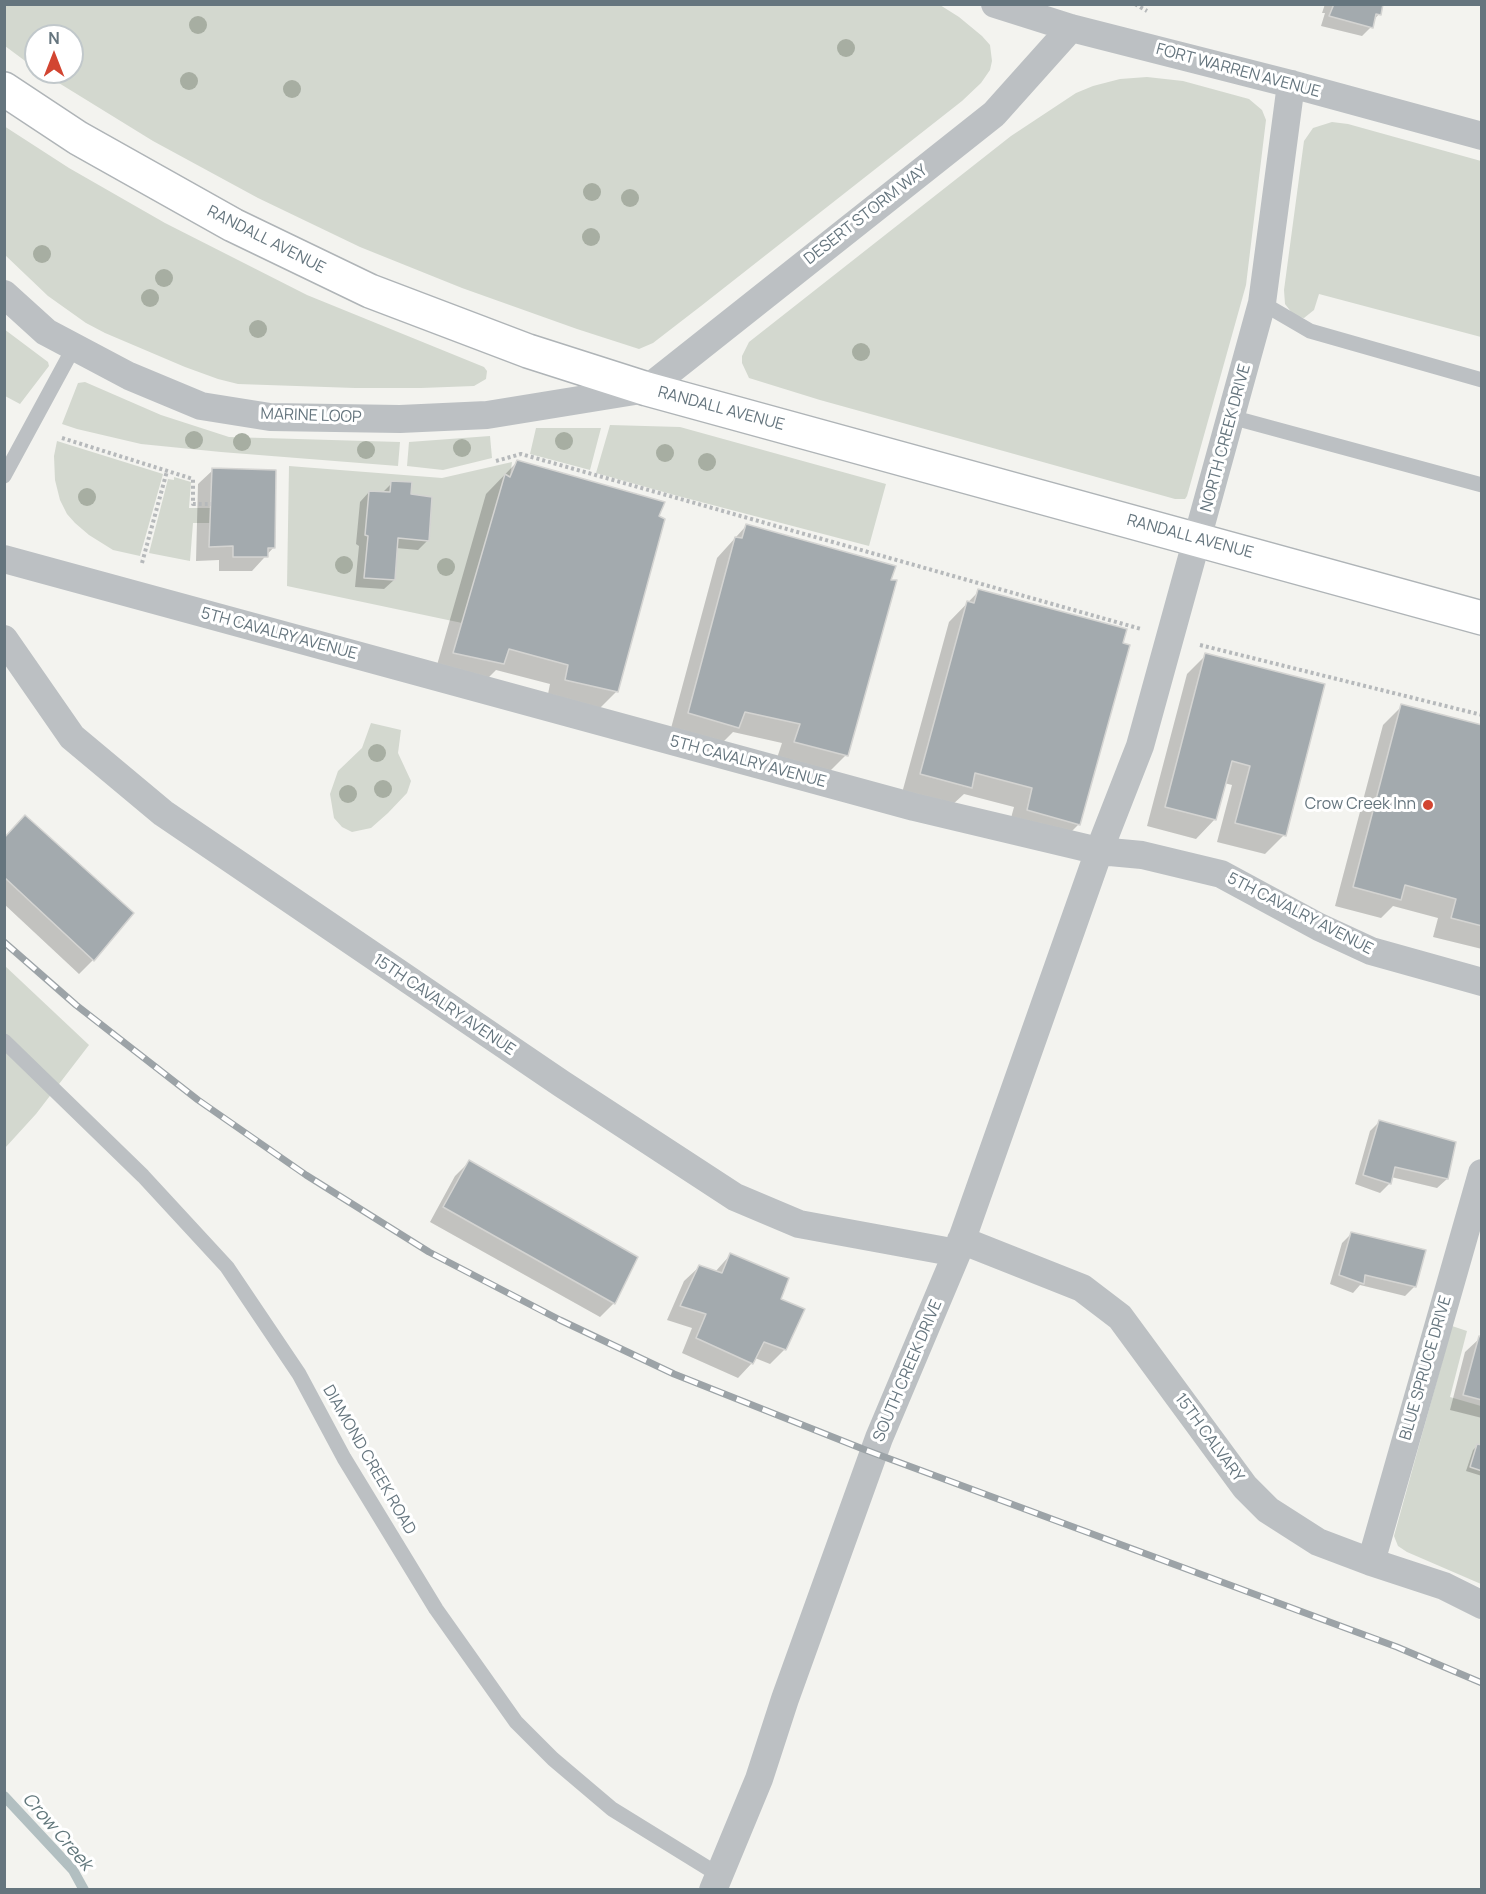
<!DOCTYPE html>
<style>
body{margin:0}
#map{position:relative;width:1486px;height:1894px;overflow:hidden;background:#f3f3ef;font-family:Manrope,sans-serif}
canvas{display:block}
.frame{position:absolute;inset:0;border:6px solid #65757e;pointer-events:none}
.north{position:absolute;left:24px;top:24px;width:60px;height:60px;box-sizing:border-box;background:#fff;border:2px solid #c1c8cb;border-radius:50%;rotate:0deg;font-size:16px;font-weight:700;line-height:24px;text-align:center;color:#65757e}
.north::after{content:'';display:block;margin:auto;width:21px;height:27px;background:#d24531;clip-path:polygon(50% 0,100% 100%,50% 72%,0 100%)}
</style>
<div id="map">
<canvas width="1486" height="1894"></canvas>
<div class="frame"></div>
<div class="north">N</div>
</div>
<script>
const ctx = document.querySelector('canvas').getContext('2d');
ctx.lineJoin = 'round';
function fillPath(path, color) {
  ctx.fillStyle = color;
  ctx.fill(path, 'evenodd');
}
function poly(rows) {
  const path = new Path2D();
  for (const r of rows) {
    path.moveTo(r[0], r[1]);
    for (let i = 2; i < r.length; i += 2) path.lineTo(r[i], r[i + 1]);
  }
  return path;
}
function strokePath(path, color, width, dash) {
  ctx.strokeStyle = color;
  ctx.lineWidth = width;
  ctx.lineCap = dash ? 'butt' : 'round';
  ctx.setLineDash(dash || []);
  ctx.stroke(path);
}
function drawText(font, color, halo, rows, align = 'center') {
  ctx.font = font + ' Manrope,sans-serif';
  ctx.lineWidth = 6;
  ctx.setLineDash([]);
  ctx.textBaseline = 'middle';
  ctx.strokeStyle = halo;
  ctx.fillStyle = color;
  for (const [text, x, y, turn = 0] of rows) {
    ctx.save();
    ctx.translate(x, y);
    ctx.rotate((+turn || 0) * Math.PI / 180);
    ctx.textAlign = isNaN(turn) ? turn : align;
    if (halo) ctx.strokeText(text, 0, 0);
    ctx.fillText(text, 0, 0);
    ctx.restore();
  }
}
const green = poly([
 [5,4,940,5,959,17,982,36,990,45,992,61,990,70,981,83,962,101,701,306,653,343,639,349,577,329,462,288,360,247,258,198,153,141,41,72,72,72,72,36,36,36,36,69,5,46],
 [1147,77,1183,81,1249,99,1262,110,1266,120,1246,285,1187,496,1185,499,1175,499,957,438,820,400,749,378,742,363,742,356,749,342,1011,136,1076,93,1093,86,1120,79],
 [1332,122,1348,124,1481,161,1481,337,1319,294,1314,310,1304,318,1295,317,1285,304,1284,290,1304,141,1313,128],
 [4,126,69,168,165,223,307,295,484,367,487,371,486,379,474,386,421,388,355,388,238,384,218,379,185,367,105,333,86,323,48,296,5,255],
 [4,329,48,362,49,366,20,404,5,396],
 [85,382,161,415,229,437,400,442,398,466,221,452,141,444,77,429,62,424,78,383],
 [610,425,680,427,886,484,869,546,678,496,596,473],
 [536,428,601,428,590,470,530,454],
 [490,436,492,458,443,470,407,466,409,442],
 [57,441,163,474,140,556,113,550,89,535,75,523,67,514,60,500,55,480,54,456],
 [512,462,510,477,505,474,462,623,287,586,289,466,442,478],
 [174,477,191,482,189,508,211,508,210,523,193,523,190,561,149,553,168,479,174,480],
 [371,723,401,730,398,753,411,781,407,793,388,813,371,828,352,832,342,827,334,818,330,794,338,771,362,748],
 [4,965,89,1045,36,1114,5,1148],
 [1452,1326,1467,1331,1450,1397,1481,1406,1481,1584,1407,1552,1398,1546,1394,1536]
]);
const shadow = poly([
 [1325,4,1382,4,1379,14,1373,21,1371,27,1362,36,1321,26,1325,13,1322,13],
 [517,462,663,520,616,692,597,711,547,699,550,684,496,670,484,682,435,672,486,494],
 [213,470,274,547,252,571,219,571,219,560,196,561,198,484],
 [392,483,410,495,428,540,418,550,396,548,394,580,384,589,355,587,359,546,356,544,360,502,369,492,382,493],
 [746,526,846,755,827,774,776,761,782,743,733,732,719,746,670,732,717,558],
 [979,591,1079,824,1060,843,1008,829,1014,807,964,794,951,806,902,793,949,622],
 [1206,655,1284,835,1265,854,1217,842,1232,785,1224,783,1215,819,1196,839,1147,826,1187,674],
 [1402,706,1482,727,1482,949,1433,937,1438,918,1393,906,1381,918,1335,906,1383,725],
 [4,839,93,960,79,974,4,904],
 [1379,1122,1447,1179,1437,1188,1391,1177,1390,1183,1380,1193,1355,1184,1370,1131],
 [469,1162,614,1303,600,1317,430,1222,455,1176],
 [1352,1233,1415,1286,1405,1296,1360,1285,1353,1293,1330,1284,1342,1243],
 [731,1254,779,1299,785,1349,770,1364,755,1358,752,1363,738,1378,682,1353,692,1328,667,1320,684,1281,699,1267,715,1272],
 [1480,1338,1482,1338,1482,1418,1450,1410,1465,1352],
 [1477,1446,1482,1447,1482,1476,1466,1471,1473,1450]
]);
const stream = poly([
 [4,1796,73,1870,84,1890]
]);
const building = poly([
 [1334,4,1383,4,1381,15,1376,14,1373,28,1329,16,1334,4],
 [517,460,665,502,659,516,665,519,618,692,565,680,568,665,509,649,504,664,453,653,505,474,510,477,517,460],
 [212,468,276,470,275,548,268,548,268,557,233,557,233,546,209,547,212,468],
 [391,481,412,482,411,494,432,497,429,541,398,538,395,580,364,578,368,536,365,535,369,491,390,492,391,481],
 [746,524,896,566,891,580,897,580,848,756,794,742,800,724,745,712,739,728,688,713,735,537,742,538,746,524],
 [978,589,1127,629,1123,643,1130,645,1080,825,1027,810,1032,788,975,773,972,788,920,774,967,601,974,603,978,589],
 [1205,653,1325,684,1286,836,1235,823,1250,766,1232,761,1216,820,1165,807,1205,653],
 [1401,704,1482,725,1482,926,1451,918,1456,899,1405,885,1401,900,1353,887,1401,704],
 [25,815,134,913,94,961,4,877,4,838,25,815],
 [1379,1120,1456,1142,1448,1179,1395,1167,1391,1184,1363,1175,1379,1120],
 [469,1160,638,1257,615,1304,443,1207,469,1160],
 [1351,1232,1426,1250,1416,1287,1365,1275,1364,1284,1339,1275,1351,1232],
 [730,1253,789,1278,781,1299,805,1309,786,1350,764,1342,753,1364,696,1338,706,1314,680,1306,699,1265,722,1273,730,1253],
 [1479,1336,1482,1337,1482,1400,1463,1395,1479,1336],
 [1477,1444,1482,1445,1482,1471,1470,1467,1477,1444]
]);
const path = poly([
 [1135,4,1147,11],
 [62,438,193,479,193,504,211,504],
 [496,461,521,454,1141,629],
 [142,563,167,471],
 [1200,645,1482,715]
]);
const lane = poly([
 [1262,303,1310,331,1482,380],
 [1231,417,1482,485],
 [4,476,74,347],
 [4,1041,143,1176,227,1267,299,1374,344,1458,436,1609,516,1722,553,1759,612,1809,719,1875]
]);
const street = poly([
 [995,4,1071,28,1291,84,1482,136],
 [4,294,46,332,129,376,201,406,270,417,400,419,487,415,647,389,994,114,1071,28],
 [4,559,914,807,1099,851,1142,855,1221,874,1319,927,1371,951,1482,982],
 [4,639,72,737,163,813,562,1084,735,1197,799,1224,957,1253],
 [961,1240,1082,1288,1120,1317,1245,1487,1268,1510,1318,1542,1371,1562,1444,1586,1482,1605],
 [1371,1562,1482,1173],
 [713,1890,759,1779,785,1699,879,1438,957,1253,1099,851,1140,746,1262,303,1291,84]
]);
const secondary = poly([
 [4,89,78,138,233,225,370,291,528,351,647,389,1482,618]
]);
const rail = poly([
 [4,942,76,1005,198,1100,306,1175,429,1252,560,1320,674,1374,863,1449,1397,1647,1482,1683]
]);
const trees = [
 [198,25],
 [846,48],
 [189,81],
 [292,89],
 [592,192],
 [630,198],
 [591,237],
 [42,254],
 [164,278],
 [150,298],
 [258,329],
 [861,352],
 [194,440],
 [564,441],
 [242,442],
 [462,448],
 [366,450],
 [665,453],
 [707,462],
 [87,497],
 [344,565],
 [446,567],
 [377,753],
 [383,789],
 [348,794]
];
const markers = [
 [1428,805,6,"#d24531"]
];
const streetNames = [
 ["FORT WARREN AVENUE",1238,71,15],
 ["DESERT STORM WAY",866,215,-38],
 ["RANDALL AVENUE",266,240,27],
 ["RANDALL AVENUE",721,409,15],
 ["MARINE LOOP",311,416,2],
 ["NORTH CREEK DRIVE",1226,438,-75],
 ["RANDALL AVENUE",1190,537,15],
 ["5TH CAVALRY AVENUE",279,634,15],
 ["5TH CAVALRY AVENUE",748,762,15],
 ["5TH CAVALRY AVENUE",1300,914,27],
 ["15TH CAVALRY AVENUE",444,1005,34],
 ["BLUE SPRUCE DRIVE",1426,1368,-74],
 ["SOUTH CREEK DRIVE",908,1371,-67],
 ["15TH CALVARY",1209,1438,54],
 ["DIAMOND CREEK ROAD",369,1460,60]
];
const poiNames = [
 ["Crow Creek Inn",1416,805]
];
const waterNames = [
 ["Crow Creek",57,1832,49]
];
fillPath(green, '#d3d8cf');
fillPath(shadow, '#0003');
strokePath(stream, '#b2bfc1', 10);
fillPath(building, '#a3aaae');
strokePath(building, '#d4d4d2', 1.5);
strokePath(secondary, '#afb4b7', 36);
strokePath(path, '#b6b9bb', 4, [3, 3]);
strokePath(lane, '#bcc0c3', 15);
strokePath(street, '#bcc0c3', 28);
strokePath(secondary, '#fff', 33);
strokePath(rail, '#9ca3a7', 7);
strokePath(rail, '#fff', 4.5, [14]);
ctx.fillStyle = '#a7aea2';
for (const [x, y] of trees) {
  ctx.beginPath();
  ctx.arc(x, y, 9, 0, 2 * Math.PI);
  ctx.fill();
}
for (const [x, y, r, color] of markers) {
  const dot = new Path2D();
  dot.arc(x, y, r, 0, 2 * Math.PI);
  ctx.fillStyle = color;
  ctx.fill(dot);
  strokePath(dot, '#fff', 2);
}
drawText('16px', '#65757e', '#fff', streetNames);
drawText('16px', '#65757e', '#fff', poiNames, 'right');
drawText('italic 18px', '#61777b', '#fff', waterNames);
</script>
